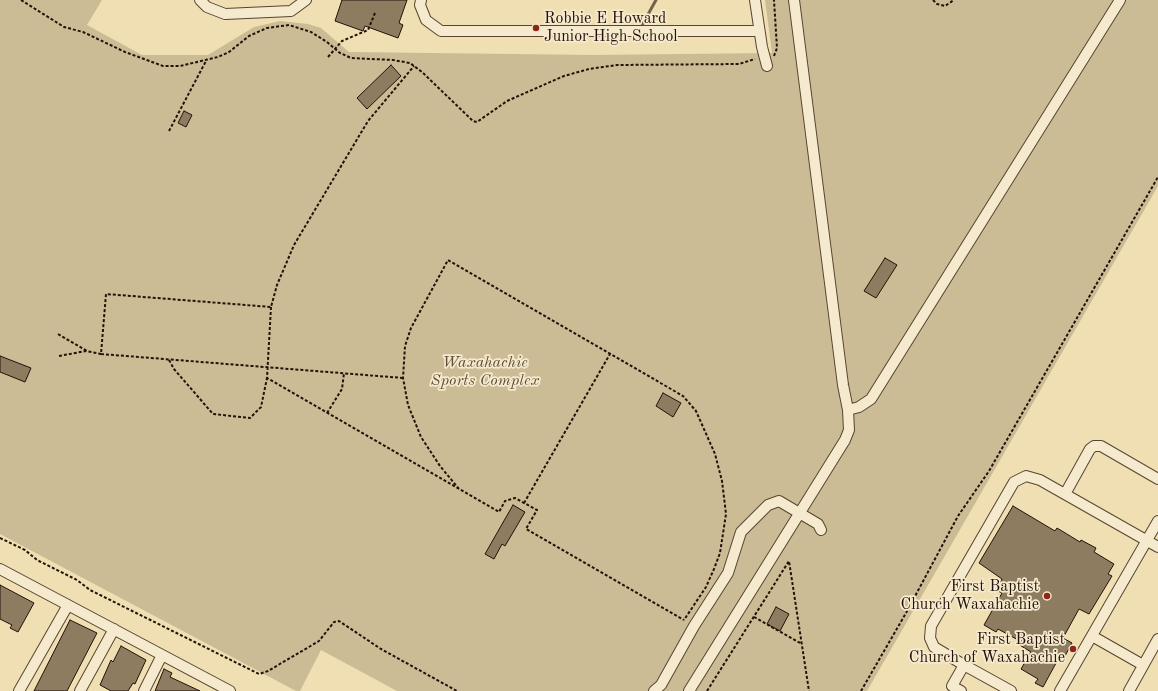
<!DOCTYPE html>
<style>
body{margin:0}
canvas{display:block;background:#efdfb2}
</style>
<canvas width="1158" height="691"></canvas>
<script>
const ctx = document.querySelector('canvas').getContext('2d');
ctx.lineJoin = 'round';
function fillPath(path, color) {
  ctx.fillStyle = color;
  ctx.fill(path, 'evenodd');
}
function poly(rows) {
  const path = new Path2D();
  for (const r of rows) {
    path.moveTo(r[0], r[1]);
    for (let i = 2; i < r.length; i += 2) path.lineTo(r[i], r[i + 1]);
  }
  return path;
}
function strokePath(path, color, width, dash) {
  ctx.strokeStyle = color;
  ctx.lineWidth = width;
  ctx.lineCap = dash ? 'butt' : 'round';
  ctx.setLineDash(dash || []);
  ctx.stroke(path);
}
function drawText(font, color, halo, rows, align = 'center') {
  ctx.font = font + ' "Old Standard TT",serif';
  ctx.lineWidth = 3.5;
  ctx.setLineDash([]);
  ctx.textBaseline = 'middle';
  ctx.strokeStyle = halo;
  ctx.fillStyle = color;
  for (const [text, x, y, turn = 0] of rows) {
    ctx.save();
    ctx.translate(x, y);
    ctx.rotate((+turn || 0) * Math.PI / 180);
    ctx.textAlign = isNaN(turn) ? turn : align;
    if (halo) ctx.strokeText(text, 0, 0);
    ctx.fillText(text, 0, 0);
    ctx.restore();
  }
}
const green = poly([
 [0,0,102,0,87,25,142,55,208,55,254,27,280,21,308,24,321,28,349,52,593,55,772,53,765,0,1158,0,1158,186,867,691,397,691,321,650,300,691,296,691,0,534]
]);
const stream = poly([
 [641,27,656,0]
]);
const building = poly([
 [342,0,407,0,399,23,403,25,398,38,365,26,363,31,335,21,342,0],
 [391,65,401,76,367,109,357,98,391,65],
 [184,111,192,115,186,127,178,123,184,111],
 [885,258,897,265,876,298,864,291,885,258],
 [0,356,31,368,25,382,0,372,0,356],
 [663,393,681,403,673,417,656,406,663,393],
 [513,505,525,512,505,546,502,544,494,559,485,554,513,505],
 [1013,506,1055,531,1057,528,1080,542,1081,540,1096,548,1094,552,1114,564,1108,574,1112,576,1089,614,1079,609,1063,638,1072,643,1065,656,1061,654,1043,687,1035,683,1038,679,1021,669,1031,652,1018,644,1020,641,998,629,996,632,984,625,1002,593,996,590,1002,579,979,563,1013,506],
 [0,585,34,603,18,632,10,628,12,625,0,619,0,585],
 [776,607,789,614,780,631,767,624,776,607],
 [70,620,97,633,67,691,34,691,70,620],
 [121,646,146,660,135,684,133,683,128,691,111,691,100,685,111,660,113,662,121,646],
 [164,669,172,673,170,677,200,691,155,691,164,669]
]);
const path = poly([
 [21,0,64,27,83,32,125,52,163,66,180,66,218,57,229,52,249,36,267,28,289,25,311,32,327,42,340,53,351,58,393,60,410,63,422,72,473,121,477,122,507,101,564,76,589,69,617,65,739,64,755,59],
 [933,0,937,4,945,6,954,0],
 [774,56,777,48,774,0],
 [328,57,342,41,368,30,375,13],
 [169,131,207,59],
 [271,307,267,378,499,512,505,501,515,498,537,510,526,529,684,620],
 [58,334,87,351],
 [59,356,86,351,101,354],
 [169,360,174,369,213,414,250,418,261,407,267,378],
 [403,378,101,354,106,294,271,307,277,285,294,245,368,121,414,66],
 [327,413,342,389,344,373],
 [459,489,440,466,421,437,408,405,403,378,405,346,411,328,448,260,683,396,696,411,715,454,722,481,726,514,720,553,714,569,706,587,684,620],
 [524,503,610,354],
 [0,538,25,550,37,560,77,580,90,590,259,674,268,671,319,641,334,622,339,621,381,649,457,691],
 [754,617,802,644],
 [707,691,789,561,809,691],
 [861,691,906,613,958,516,989,471,1158,177]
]);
const minor = poly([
 [200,0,207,7,225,14,291,11,306,0],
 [421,0,420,5,426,20,441,31,759,31],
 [755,0,762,47,767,66],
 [794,0,843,385,848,410],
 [1065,494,1090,449,1094,446,1101,446,1158,479],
 [0,569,230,691],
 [1092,636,1143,665],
 [964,665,1011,691],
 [19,691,68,605],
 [80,691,114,629],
 [144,691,162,655],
 [654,691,661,685,694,626,728,573,741,532,768,505,779,501,818,524,821,530],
 [689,691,845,440,849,430,848,410,859,407,871,399,1120,0],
 [961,691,952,686,964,665,934,647,930,638,931,626,1014,482,1026,476,1040,480,1158,547],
 [1060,691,1158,521],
 [1129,691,1158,639]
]);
const markers = [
 [536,28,4,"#8f2418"],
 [1047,596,4,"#8f2418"],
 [1073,649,4,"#8f2418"]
];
const poiNames = [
 ["Robbie E Howard",544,19,"left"],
 ["Junior High School",544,37,"left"],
 ["First Baptist",1039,587],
 ["Church Waxahachie",1039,605],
 ["First Baptist",1065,640],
 ["Church of Waxahachie",1065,658]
];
const parkNames = [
 ["Waxahachie",485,363],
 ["Sports Complex",485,381]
];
fillPath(green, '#ccbc95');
strokePath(stream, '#74634c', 3);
fillPath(building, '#8e7c61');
strokePath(building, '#241109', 1);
strokePath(minor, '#574433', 12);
strokePath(path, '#241109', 2, [3, 2]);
strokePath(minor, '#f5eacd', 10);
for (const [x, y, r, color] of markers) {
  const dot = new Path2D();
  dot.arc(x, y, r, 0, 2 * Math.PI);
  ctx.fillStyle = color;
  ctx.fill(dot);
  strokePath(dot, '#f5eacd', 1.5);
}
drawText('16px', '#241109', '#f5eacd', poiNames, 'right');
drawText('italic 16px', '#5f4d3a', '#f5eacd', parkNames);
</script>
